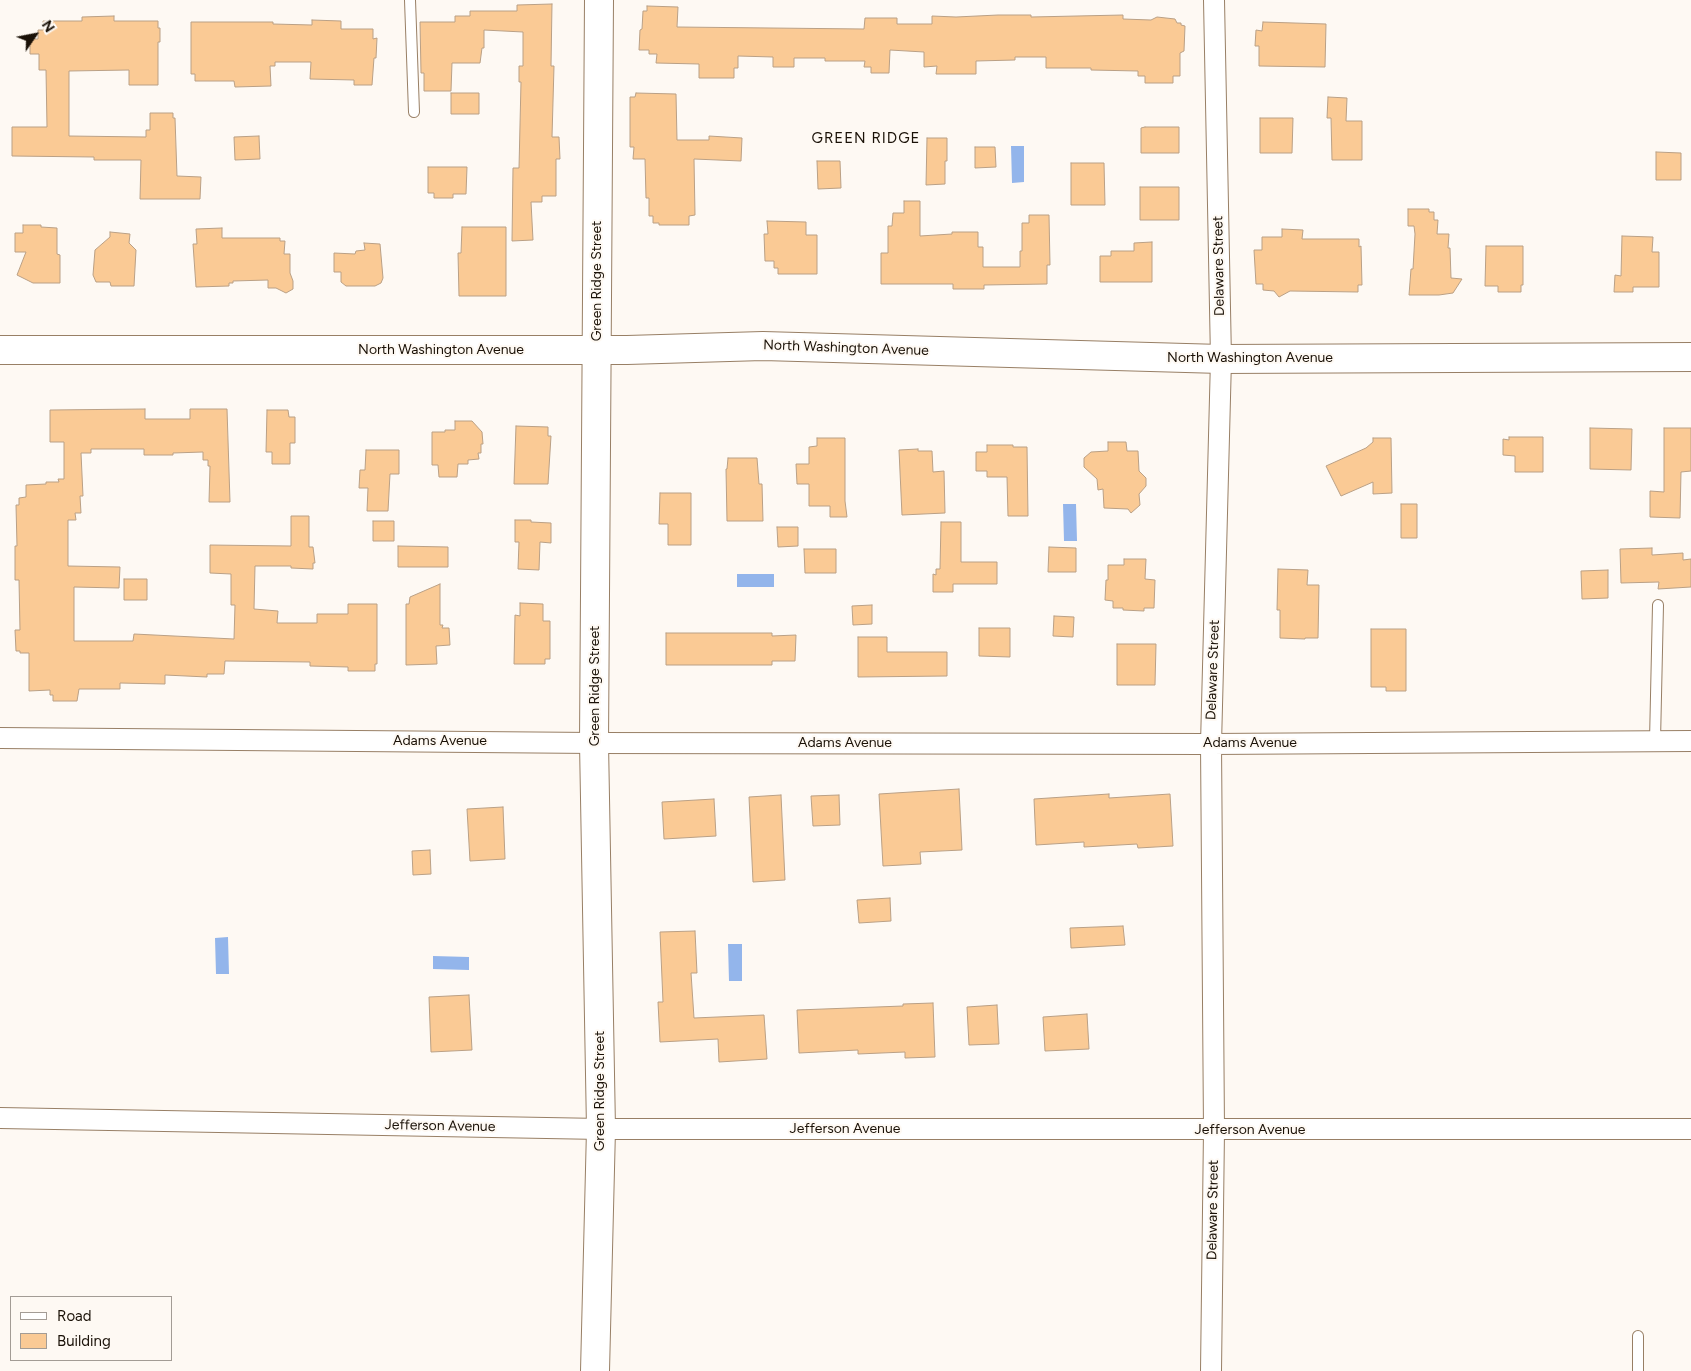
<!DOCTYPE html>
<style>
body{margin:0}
#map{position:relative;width:1691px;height:1371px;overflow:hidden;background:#fef9f3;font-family:Figtree,sans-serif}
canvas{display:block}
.legend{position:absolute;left:10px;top:1296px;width:162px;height:65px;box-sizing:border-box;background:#fef9f3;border:1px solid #a39c95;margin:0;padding:6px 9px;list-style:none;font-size:15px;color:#1a1107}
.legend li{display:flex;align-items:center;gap:10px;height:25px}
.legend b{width:25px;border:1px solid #a39c95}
.north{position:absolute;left:10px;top:10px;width:50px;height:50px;-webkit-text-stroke:4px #fef9f3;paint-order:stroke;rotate:57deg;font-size:14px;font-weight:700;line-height:20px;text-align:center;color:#1a1107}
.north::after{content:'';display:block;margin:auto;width:18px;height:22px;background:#1a1107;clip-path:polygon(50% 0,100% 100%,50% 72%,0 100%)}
</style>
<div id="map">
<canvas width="1691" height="1371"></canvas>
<ul class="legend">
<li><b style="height:6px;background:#fff"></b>Road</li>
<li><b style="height:14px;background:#faca95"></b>Building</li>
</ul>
<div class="north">N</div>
</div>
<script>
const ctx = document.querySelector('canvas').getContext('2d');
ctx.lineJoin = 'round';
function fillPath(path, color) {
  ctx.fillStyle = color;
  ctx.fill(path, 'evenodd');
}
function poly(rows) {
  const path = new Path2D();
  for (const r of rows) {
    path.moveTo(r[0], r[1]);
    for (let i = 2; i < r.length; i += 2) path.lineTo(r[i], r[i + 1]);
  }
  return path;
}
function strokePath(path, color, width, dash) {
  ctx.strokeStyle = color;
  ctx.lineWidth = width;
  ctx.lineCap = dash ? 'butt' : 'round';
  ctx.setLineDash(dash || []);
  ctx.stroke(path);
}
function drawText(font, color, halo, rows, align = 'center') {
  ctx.font = font + ' Figtree,sans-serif';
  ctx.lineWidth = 4;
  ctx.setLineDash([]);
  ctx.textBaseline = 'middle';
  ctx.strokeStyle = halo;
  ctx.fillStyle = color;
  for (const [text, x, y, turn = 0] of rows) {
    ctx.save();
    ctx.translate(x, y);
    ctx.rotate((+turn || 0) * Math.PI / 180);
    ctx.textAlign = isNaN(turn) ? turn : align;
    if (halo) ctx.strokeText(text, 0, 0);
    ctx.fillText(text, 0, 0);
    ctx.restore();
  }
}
const water = poly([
 [1011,146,1024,146,1024,182,1012,183],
 [1063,504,1076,504,1077,541,1064,541],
 [737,574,774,574,774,587,737,587],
 [228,937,229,974,216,974,215,938],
 [728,944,742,944,742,981,729,981],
 [433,956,469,957,469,970,433,969]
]);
const building = poly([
 [552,4,551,66,554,66,552,137,559,137,560,159,556,159,556,196,542,196,542,202,531,202,533,240,512,241,513,168,519,168,521,82,519,82,519,66,523,66,523,32,484,30,484,48,482,48,480,63,452,63,451,91,424,91,424,73,421,73,420,22,455,22,455,16,470,16,470,11,517,11,517,5,552,4],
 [647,6,678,7,677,27,864,29,865,18,897,18,897,24,932,24,932,16,956,17,998,15,1031,15,1031,17,1123,15,1123,19,1151,20,1157,17,1175,19,1177,23,1181,23,1181,25,1185,26,1184,51,1180,53,1180,76,1173,76,1173,83,1145,83,1145,76,1138,76,1138,71,1091,70,1091,68,1046,68,1046,57,1015,57,1015,60,976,61,976,74,936,74,937,66,924,67,924,52,890,50,889,73,871,73,871,67,864,67,865,61,825,61,825,58,794,58,794,67,773,67,773,57,738,56,738,68,734,68,734,78,699,78,699,64,656,63,657,54,649,54,649,50,639,50,640,30,642,29,643,11,647,11,647,6],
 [114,16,114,21,158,21,158,28,160,28,160,42,158,42,158,85,129,85,129,70,69,71,69,136,146,137,146,130,150,130,150,113,173,113,173,118,175,118,177,176,201,177,200,199,140,199,141,160,94,160,94,157,12,156,12,127,47,127,46,70,39,70,39,54,30,54,30,39,38,39,38,30,43,30,43,21,82,21,82,17,114,16],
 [312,20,341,21,341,29,373,29,373,39,377,38,376,58,374,58,372,85,354,85,354,80,310,79,311,62,275,62,275,66,270,66,271,86,235,87,234,81,195,81,195,74,191,74,191,22,273,22,273,24,312,25,312,20],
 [1263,22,1326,24,1325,67,1259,66,1259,46,1255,46,1256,30,1262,31,1263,22],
 [451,93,479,93,479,114,451,114,451,93],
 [636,93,676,94,677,140,709,140,709,136,742,138,741,161,694,159,695,215,689,216,689,225,659,225,659,223,653,223,653,216,649,216,649,198,646,198,645,159,633,159,634,147,630,147,630,97,635,97,636,93],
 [1328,97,1347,98,1346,121,1362,121,1362,160,1332,160,1331,118,1327,118,1328,97],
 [1260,118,1293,118,1292,153,1260,153,1260,118],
 [1145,127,1179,127,1179,153,1141,153,1141,128,1145,127],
 [259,136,260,159,235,160,234,137,259,136],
 [927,138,947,138,947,161,945,161,945,184,926,185,927,138],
 [975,147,995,147,996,167,975,168,975,147],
 [1656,152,1681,153,1681,180,1656,180,1656,152],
 [817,161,840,161,841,188,818,189,817,161],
 [1071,163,1104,163,1105,205,1071,205,1071,163],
 [428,167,467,167,466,194,453,194,453,198,434,198,434,193,428,193,428,167],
 [1140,187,1179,187,1179,220,1140,220,1140,187],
 [904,201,920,201,920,236,952,234,952,232,978,232,978,247,983,247,983,267,1020,267,1020,251,1022,251,1022,223,1029,223,1029,215,1049,215,1050,265,1047,265,1047,284,984,285,984,289,953,289,953,284,881,284,881,253,888,253,888,226,892,226,893,213,904,213,904,201],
 [1408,209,1429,209,1429,212,1434,212,1434,220,1438,220,1437,234,1449,234,1448,248,1450,248,1451,278,1462,279,1453,293,1439,295,1409,295,1411,269,1413,269,1415,234,1414,226,1408,226,1408,209],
 [767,221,806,222,806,235,817,235,817,274,778,274,778,268,774,268,774,261,765,261,764,234,768,234,767,221],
 [23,225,41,225,41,227,57,228,57,254,60,255,60,283,33,283,17,275,26,252,15,252,15,233,23,233,23,225],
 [462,227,506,227,506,296,459,296,458,253,461,253,462,227],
 [222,228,222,238,280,238,280,241,285,241,284,254,290,254,290,273,293,281,293,289,286,293,276,288,268,288,268,280,233,281,233,283,229,283,229,286,196,287,193,244,197,244,196,229,222,228],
 [1282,229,1303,230,1302,239,1359,239,1359,247,1361,246,1362,285,1358,285,1358,292,1290,291,1279,297,1274,291,1263,290,1263,284,1256,284,1254,250,1262,250,1262,237,1282,237,1282,229],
 [110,232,130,234,129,243,136,250,134,286,111,286,110,282,96,282,93,275,95,250,110,237,110,232],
 [1622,236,1653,237,1652,252,1659,252,1659,287,1633,287,1633,292,1614,292,1615,275,1621,276,1622,236],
 [1152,242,1152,282,1100,282,1100,256,1111,256,1111,251,1134,251,1134,243,1152,242],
 [364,243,380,244,383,278,381,283,375,286,346,286,341,282,341,272,334,272,334,253,355,254,356,251,365,250,364,243],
 [1486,246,1523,246,1523,285,1521,285,1521,292,1498,292,1498,286,1485,286,1486,246],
 [145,409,145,419,190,419,190,409,227,409,230,502,209,502,210,466,208,466,208,460,203,460,203,452,173,453,173,455,144,455,144,449,91,449,91,453,81,453,83,496,80,496,81,513,75,513,76,520,68,520,68,566,120,567,119,588,74,587,74,641,133,641,134,634,234,639,235,605,231,605,231,574,210,573,210,545,291,546,291,516,309,516,309,547,313,547,315,563,313,563,313,569,291,568,291,566,255,566,254,609,278,611,277,623,317,623,317,614,348,614,348,604,377,604,377,664,375,664,375,671,348,671,348,667,310,666,310,662,225,661,224,674,207,674,207,677,165,675,165,684,120,683,120,689,79,689,77,701,53,701,53,695,50,695,50,690,29,691,29,653,20,653,20,651,16,651,15,630,20,630,19,580,15,580,15,546,17,546,16,505,19,505,19,498,26,497,26,485,46,484,46,482,59,482,58,479,64,479,64,442,50,442,50,410,145,409],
 [267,410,288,410,289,417,295,417,295,443,290,443,290,464,272,464,272,452,266,452,267,410],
 [455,421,472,421,482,432,483,444,481,444,481,453,478,453,479,459,468,460,468,464,458,464,457,477,439,477,438,465,432,465,432,432,445,432,445,430,455,430,455,421],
 [516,426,548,427,548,436,551,436,548,484,514,484,516,426],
 [1590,428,1632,429,1631,470,1590,469,1590,428],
 [1664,428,1691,428,1691,471,1681,472,1680,518,1650,517,1650,491,1664,492,1664,428],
 [1509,437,1543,437,1543,472,1515,472,1515,456,1503,455,1503,439,1509,440,1509,437],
 [817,438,845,438,845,501,847,517,830,517,830,506,809,506,809,484,797,484,796,464,809,464,809,447,817,446,817,438],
 [1373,438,1391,438,1392,493,1373,494,1373,482,1341,496,1326,466,1366,448,1373,442,1373,438],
 [1108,442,1126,442,1127,451,1138,451,1139,471,1146,478,1146,486,1139,494,1140,505,1131,513,1128,509,1104,508,1103,489,1098,490,1097,479,1084,467,1084,458,1091,452,1108,451,1108,442],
 [987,445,1013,445,1013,447,1027,447,1028,516,1008,516,1007,477,987,477,987,471,976,471,976,452,987,452,987,445],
 [918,449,918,451,932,451,933,472,944,471,945,513,902,515,899,450,918,449],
 [366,450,399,450,399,474,390,474,388,511,367,511,368,488,359,488,360,470,365,470,366,450],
 [728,458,757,458,759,484,762,484,763,521,727,521,726,469,727,469,728,458],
 [660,493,691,493,691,545,668,545,668,524,659,524,660,493],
 [1401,504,1417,504,1417,538,1401,538,1401,504],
 [515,520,531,520,531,522,551,523,551,543,540,542,539,570,518,569,519,542,515,542,515,520],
 [373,521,394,521,394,541,373,541,373,521],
 [941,522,961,522,961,562,997,562,997,584,953,584,953,592,933,592,933,574,936,575,936,569,940,569,941,522],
 [777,527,798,527,798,546,778,547,777,527],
 [398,546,448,547,448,567,398,567,398,546],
 [1049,547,1076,548,1076,572,1048,572,1049,547],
 [1652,548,1652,555,1683,553,1683,560,1691,559,1691,587,1658,589,1659,582,1621,583,1620,549,1652,548],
 [804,549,836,549,836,573,805,573,804,549],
 [1124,559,1146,559,1145,579,1155,580,1154,608,1144,608,1144,611,1123,610,1123,608,1113,608,1113,601,1105,600,1106,580,1108,580,1108,565,1124,565,1124,559],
 [1278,569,1308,570,1307,585,1319,585,1318,638,1305,638,1305,639,1280,638,1280,610,1277,610,1278,569],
 [1608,570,1608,598,1582,599,1581,571,1608,570],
 [124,579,147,579,147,600,124,600,124,579],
 [440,584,440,625,443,625,442,628,449,628,450,645,436,646,437,664,406,665,406,604,409,604,410,597,440,584],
 [520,603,543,604,543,621,550,621,550,659,545,659,545,664,514,664,515,615,520,616,520,603],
 [872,605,872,624,853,625,852,606,872,605],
 [1054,616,1074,617,1073,637,1053,636,1054,616],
 [979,628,1010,628,1010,657,979,656,979,628],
 [1371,629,1406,629,1406,691,1386,691,1386,687,1371,687,1371,629],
 [666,633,772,633,772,636,796,635,795,661,772,661,772,665,666,665,666,633],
 [858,637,887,637,887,652,947,652,947,676,858,677,858,637],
 [1117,644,1156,644,1155,685,1117,685,1117,644],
 [959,789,962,850,920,852,921,864,883,866,879,794,959,789],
 [1109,794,1109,798,1170,794,1173,846,1138,848,1137,844,1084,847,1084,842,1036,845,1034,799,1109,794],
 [781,795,785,880,753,882,749,797,781,795],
 [839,795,840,825,813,826,811,796,839,795],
 [714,799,716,836,664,839,662,802,714,799],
 [503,807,505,859,470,861,467,809,503,807],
 [430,850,431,874,413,875,412,851,430,850],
 [890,898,891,921,859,923,857,900,890,898],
 [1123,926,1125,945,1071,948,1070,928,1123,926],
 [695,931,697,973,691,973,694,1018,764,1015,767,1059,719,1062,718,1039,660,1042,658,1002,663,1002,660,932,695,931],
 [469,995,472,1050,431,1052,429,997,469,995],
 [933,1003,935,1057,905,1058,905,1052,858,1054,858,1050,799,1053,797,1010,903,1006,903,1004,933,1003],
 [997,1005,999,1044,969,1045,967,1007,997,1005],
 [1087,1014,1089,1049,1045,1051,1043,1017,1087,1014]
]);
const lane = poly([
 [410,0,414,112],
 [1655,741,1658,605],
 [1638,1371,1638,1336]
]);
const street = poly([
 [0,738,594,743,1211,744,1691,741],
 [0,1118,601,1129,1691,1129],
 [1211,1371,1214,1130,1211,744,1221,359,1214,0]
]);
const secondary = poly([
 [0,350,627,350,763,346,1221,359,1691,357]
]);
const primary = poly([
 [595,1371,601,1129,594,743,599,0]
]);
const streetNames = [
 ["Delaware Street",1219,266,-91],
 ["Green Ridge Street",597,281,-90],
 ["North Washington Avenue",846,348,2],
 ["North Washington Avenue",441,350],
 ["North Washington Avenue",1250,358],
 ["Delaware Street",1213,670,-88],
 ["Green Ridge Street",595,686,-90],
 ["Adams Avenue",440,741],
 ["Adams Avenue",845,743],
 ["Adams Avenue",1250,743],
 ["Green Ridge Street",600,1091,-90],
 ["Jefferson Avenue",440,1126,1],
 ["Jefferson Avenue",845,1129],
 ["Jefferson Avenue",1250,1130],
 ["Delaware Street",1213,1210,-89]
];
const neighbourhoodNames = [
 ["GREEN RIDGE",866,139]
];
fillPath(water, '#93b5eb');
fillPath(building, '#faca95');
strokePath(building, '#baa085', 1);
strokePath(lane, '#987f65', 12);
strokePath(street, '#987f65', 22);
strokePath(secondary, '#987f65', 30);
strokePath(primary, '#987f65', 30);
strokePath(lane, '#fff', 10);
strokePath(street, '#fff', 20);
strokePath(secondary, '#fff', 28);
strokePath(primary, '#fff', 28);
drawText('14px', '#1a1107', '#fef9f3', streetNames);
ctx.letterSpacing = '1px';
drawText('15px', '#1a1107', '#fef9f3', neighbourhoodNames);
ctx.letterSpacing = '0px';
</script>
